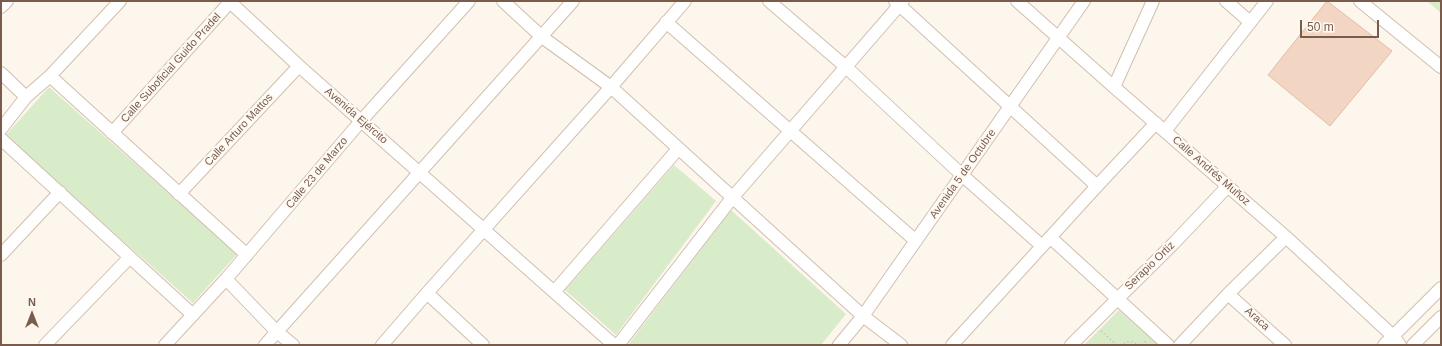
<!DOCTYPE html>
<meta charset="utf-8">
<style>
body{margin:0}
#map{position:relative;width:1442px;height:346px;overflow:hidden;background:#fdf6ec;font-family:Helvetica,sans-serif}
canvas{display:block}
.frame{position:absolute;inset:0;border:2px solid #7a5c4d;pointer-events:none}
.north{position:absolute;left:12px;top:294px;width:40px;height:40px;-webkit-text-stroke:3px #fffaf3;paint-order:stroke;rotate:0deg;font-size:11px;font-weight:700;line-height:16px;text-align:center;color:#7a5c4d}
.north::after{content:'';display:block;margin:auto;width:14px;height:18px;background:#7a5c4d;clip-path:polygon(50% 0,100% 100%,50% 72%,0 100%)}
.scale{position:absolute;left:1300px;top:20px;width:79px;height:18px;box-sizing:border-box;border:2px solid #7a5c4d;border-top:0;padding-left:5px;font-size:12px;line-height:14px;white-space:nowrap;color:#7a5c4d;-webkit-text-stroke:3px #fffaf3;paint-order:stroke}
</style>
<div id="map">
<canvas width="1442" height="346"></canvas>
<div class="frame"></div>
<div class="north">N</div>
<div class="scale">50 m</div>
</div>
<script>
const ctx = document.querySelector('canvas').getContext('2d');
ctx.lineJoin = 'round';
function fillPath(path, color) {
  ctx.fillStyle = color;
  ctx.fill(path, 'evenodd');
}
function poly(rows) {
  const path = new Path2D();
  for (const r of rows) {
    path.moveTo(r[0], r[1]);
    for (let i = 2; i < r.length; i += 2) path.lineTo(r[i], r[i + 1]);
  }
  return path;
}
function strokePath(path, color, width, dash) {
  ctx.strokeStyle = color;
  ctx.lineWidth = width;
  ctx.lineCap = dash ? 'butt' : 'round';
  ctx.setLineDash(dash || []);
  ctx.stroke(path);
}
function drawText(font, color, halo, rows, align = 'center') {
  ctx.font = font + ' Helvetica,sans-serif';
  ctx.lineWidth = 4;
  ctx.setLineDash([]);
  ctx.textBaseline = 'middle';
  ctx.strokeStyle = halo;
  ctx.fillStyle = color;
  for (const [text, x, y, turn = 0] of rows) {
    ctx.save();
    ctx.translate(x, y);
    ctx.rotate((+turn || 0) * Math.PI / 180);
    ctx.textAlign = isNaN(turn) ? turn : align;
    if (halo) ctx.strokeText(text, 0, 0);
    ctx.fillText(text, 0, 0);
    ctx.restore();
  }
}
const green = poly([
 [1430,1,1441,1,1441,13,1428,2],
 [49,87,237,254,193,303,5,136],
 [674,165,716,201,616,335,565,290],
 [731,210,846,314,821,345,628,345],
 [1119,310,1159,345,1084,345]
]);
const building = poly([
 [1327,1,1392,51,1330,126,1268,75,1327,1]
]);
const path = poly([
 [1101,331,1117,345],
 [1120,345,1128,342,1133,342,1139,345],
 [1142,345,1147,340]
]);
const street = poly([
 [229,1,299,66,614,345],
 [503,1,542,37,611,87,863,316,901,345],
 [769,1,846,67,962,175,1042,246],
 [895,1,1097,186],
 [1017,1,1114,87,1286,237,1393,336,1400,345],
 [1226,1,1250,22],
 [1360,1,1441,67],
 [1,7,7,1],
 [666,22,916,241],
 [1,73,26,97],
 [50,76,247,255],
 [1114,87,1153,1],
 [1,129,26,97,50,76,120,1],
 [1165,131,1267,1],
 [112,133,230,2],
 [1,139,193,315],
 [179,194,299,66],
 [1051,238,1168,345],
 [1,255,60,192],
 [226,279,277,332,293,345],
 [554,292,678,149],
 [427,293,483,345],
 [1228,294,1285,345],
 [45,345,130,257],
 [165,345,226,279,361,121,469,1],
 [265,345,573,1],
 [382,345,427,293,611,87,685,1],
 [618,345,732,198,903,1],
 [839,345,863,316,1084,1],
 [952,345,1097,186,1156,123],
 [1071,345,1174,243,1228,186],
 [1180,345,1228,294,1286,237],
 [1384,345,1441,288],
 [1413,345,1441,317]
]);
const streetNames = [
 ["Calle Suboficial Guido Pradel",171,68,-48],
 ["Avenida Ejército",356,116,41],
 ["Calle Arturo Mattos",239,130,-47],
 ["Calle Andrés Muñoz",1211,171,41],
 ["Calle 23 de Marzo",317,173,-50],
 ["Avenida 5 de Octubre",963,174,-55],
 ["Serapio Ortiz",1150,266,-44],
 ["Araca",1257,319,42]
];
fillPath(green, '#d8ecc9');
fillPath(building, '#f3d5c3');
strokePath(building, '#e6bba3', 1);
strokePath(street, '#d1beb0', 14);
strokePath(path, '#d9b8a5', 2, [1, 3]);
strokePath(street, '#fff', 12);
drawText('11px', '#7a5c4d', '#fffaf3', streetNames);
</script>
